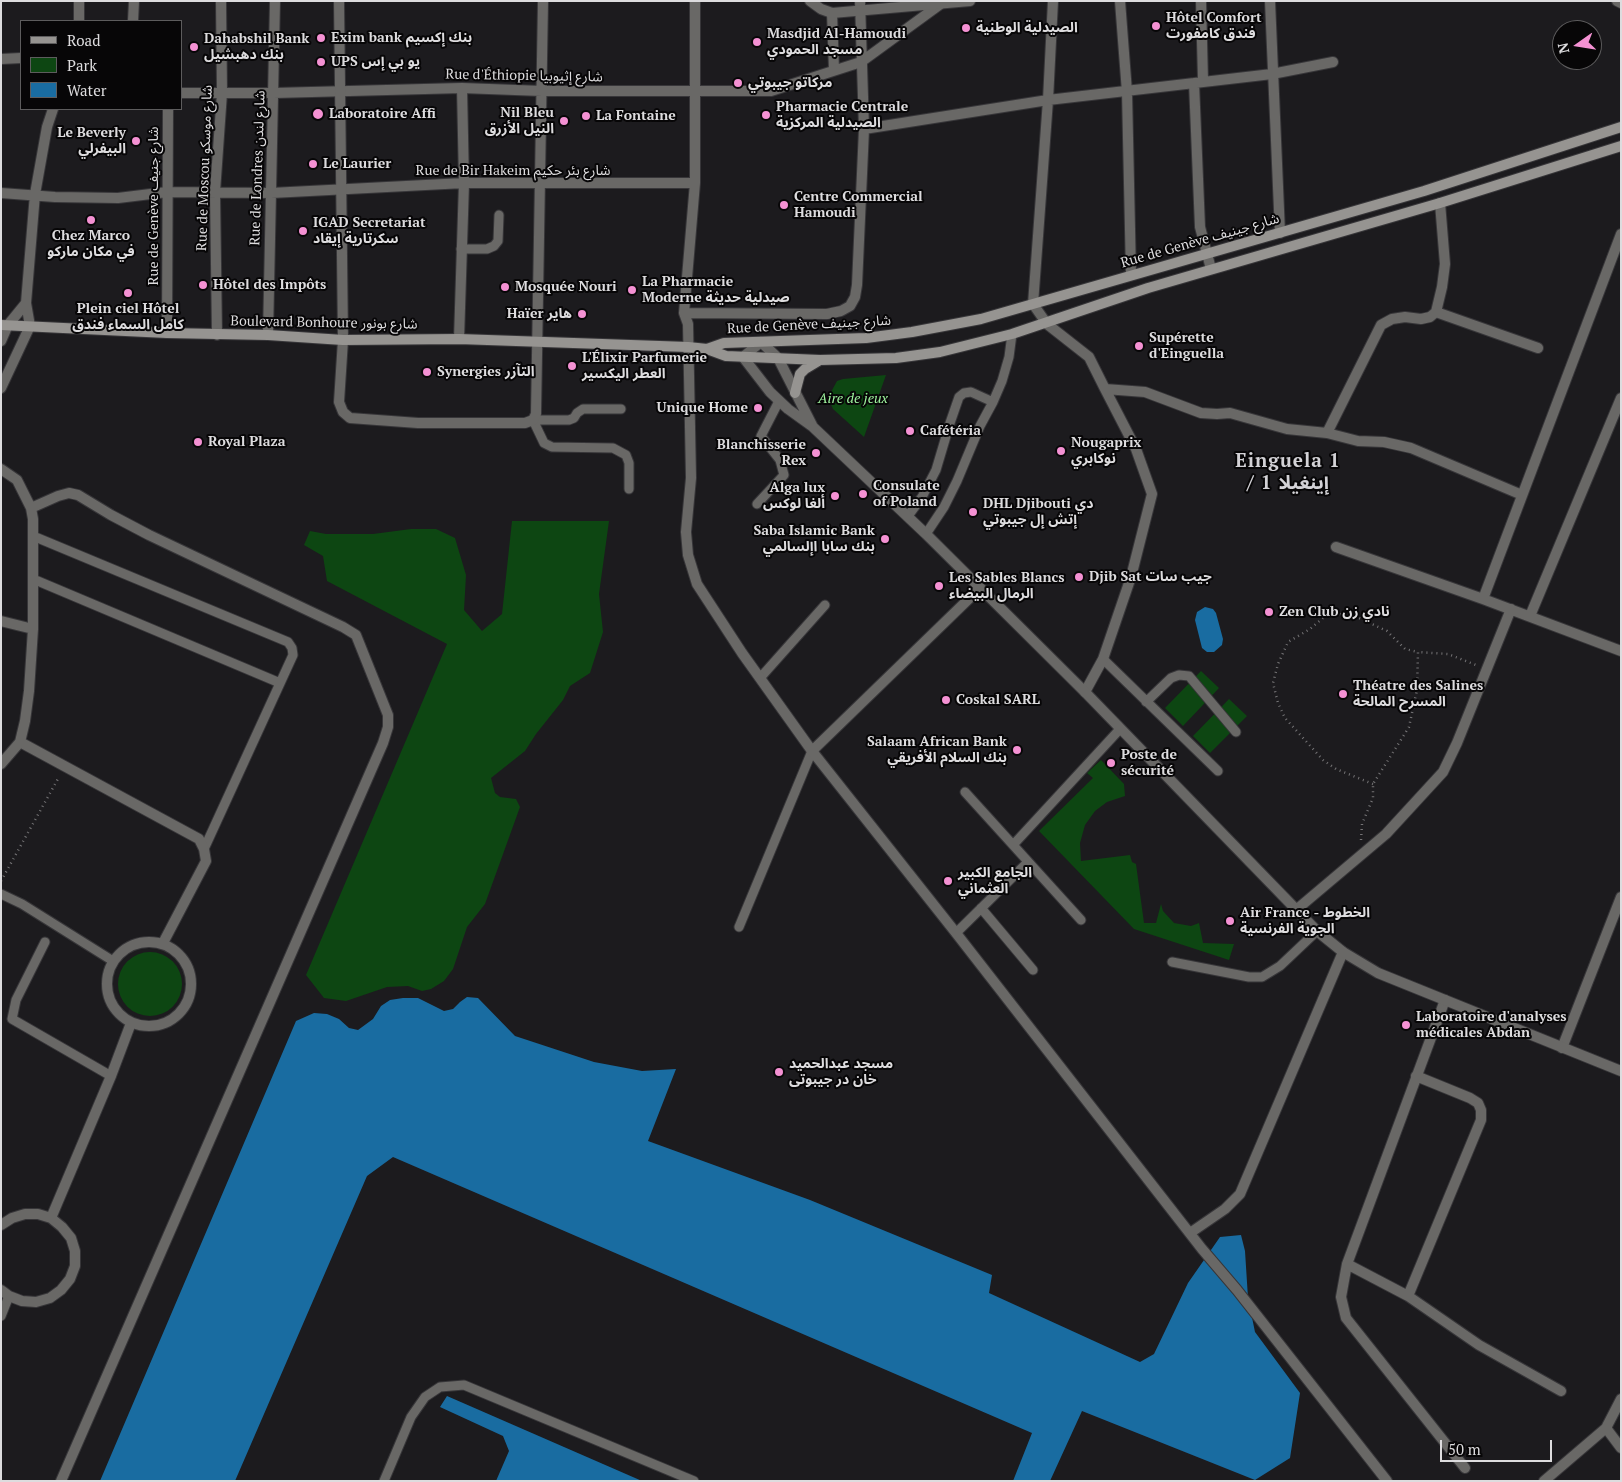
<!DOCTYPE html>
<meta charset="utf-8">
<style>
body{margin:0}
#map{position:relative;width:1622px;height:1482px;overflow:hidden;background:#1c1b1e;font-family:"PT Serif",serif}
canvas{display:block}
.frame{position:absolute;inset:0;border:2px solid #dddcde;pointer-events:none}
.legend{position:absolute;left:20px;top:20px;width:162px;height:90px;box-sizing:border-box;background:#070607;border:1px solid #5d5c5d;margin:0;padding:6px 9px;list-style:none;font-size:15px;color:#dddcde}
.legend li{display:flex;align-items:center;gap:10px;height:25px}
.legend b{width:25px;border:1px solid #5d5c5d}
.north{position:absolute;left:1552px;top:20px;width:50px;height:50px;box-sizing:border-box;background:#070607;border:1px solid #5d5c5d;border-radius:50%;rotate:257deg;font-size:14px;font-weight:700;line-height:20px;text-align:center;color:#dddcde}
.north::after{content:'';display:block;margin:auto;width:18px;height:22px;background:#f491d3;clip-path:polygon(50% 0,100% 100%,50% 72%,0 100%)}
.scale{position:absolute;left:1440px;top:1440px;width:112px;height:22px;box-sizing:border-box;border:2px solid #dddcde;border-top:0;padding-left:6px;font-size:15px;line-height:18px;white-space:nowrap;color:#dddcde;-webkit-text-stroke:4px #070607;paint-order:stroke}
</style>
<div id="map">
<canvas width="1622" height="1482"></canvas>
<div class="frame"></div>
<ul class="legend">
<li><b style="height:6px;background:#969491"></b>Road</li>
<li><b style="height:14px;background:#0d4612"></b>Park</li>
<li><b style="height:14px;background:#196ca1"></b>Water</li>
</ul>
<div class="north">N</div>
<div class="scale">50 m</div>
</div>
<script>
const ctx = document.querySelector('canvas').getContext('2d');
ctx.lineJoin = 'round';
function fillPath(path, color) {
  ctx.fillStyle = color;
  ctx.fill(path, 'evenodd');
}
function poly(rows) {
  const path = new Path2D();
  for (const r of rows) {
    if (r.length === 3) {
      path.moveTo(r[0] + r[2], r[1]);
      path.arc(r[0], r[1], r[2], 0, 2 * Math.PI);
      continue;
    }
    path.moveTo(r[0], r[1]);
    for (let i = 2; i < r.length; i += 2) path.lineTo(r[i], r[i + 1]);
  }
  return path;
}
function strokePath(path, color, width, dash) {
  ctx.strokeStyle = color;
  ctx.lineWidth = width;
  ctx.lineCap = dash ? 'butt' : 'round';
  ctx.setLineDash(dash || []);
  ctx.stroke(path);
}
function drawText(font, color, halo, rows, align = 'center') {
  ctx.font = font + ' "PT Serif","Noto Sans Arabic",serif';
  ctx.lineWidth = 4;
  ctx.setLineDash([]);
  ctx.textBaseline = 'middle';
  ctx.strokeStyle = halo;
  ctx.fillStyle = color;
  for (const [text, x, y, turn = 0] of rows) {
    ctx.save();
    ctx.translate(x, y);
    ctx.rotate((+turn || 0) * Math.PI / 180);
    ctx.textAlign = isNaN(turn) ? turn : align;
    if (halo) ctx.strokeText(text, 0, 0);
    ctx.fillText(text, 0, 0);
    ctx.restore();
  }
}
const green = poly([
 [886,375,864,437,833,409,830,402,830,394,837,381,843,379],
 [512,521,609,521,599,594,603,632,590,673,570,686,563,700,536,734,525,751,491,778,495,793,500,797,516,799,520,807,485,904,467,927,453,969,444,981,431,989,422,991,408,986,387,987,346,1001,324,998,306,975,447,644,327,581,323,556,304,545,310,531,326,534,373,534,411,529,436,529,455,538,466,575,464,610,482,631,502,614],
 [1201,671,1219,688,1183,726,1165,708],
 [1229,699,1247,716,1210,753,1193,736],
 [1101,760,1124,784,1125,796,1107,802,1095,811,1085,825,1080,843,1081,861,1130,855,1132,862,1136,864,1144,923,1156,923,1161,904,1163,911,1174,923,1191,926,1199,923,1203,943,1234,944,1229,960,1134,929,1039,831,1093,778,1087,773],
 [150,984,32]
]);
const water = poly([
 [1205,607,1213,609,1216,613,1223,639,1222,645,1214,652,1207,652,1202,648,1195,620,1197,612],
 [467,997,478,998,515,1036,594,1062,642,1071,676,1069,648,1141,810,1200,992,1275,989,1293,1140,1362,1154,1354,1188,1283,1220,1237,1241,1235,1245,1251,1248,1298,1255,1332,1300,1393,1290,1458,1255,1480,1082,1411,1050,1481,1013,1481,1032,1433,393,1157,367,1176,235,1481,100,1481,296,1021,314,1013,327,1014,339,1019,349,1028,358,1030,373,1019,381,1006,390,1000,403,998,418,998,444,1011,453,1009,460,1002],
 [447,1396,642,1481,496,1481,509,1451,503,1436,440,1407]
]);
const path = poly([
 [1373,784,1336,769,1323,760,1285,718,1278,703,1273,683,1278,664,1288,642,1310,629,1330,612,1359,618,1387,631,1405,649,1418,652],
 [1361,840,1362,824,1373,798,1373,784,1409,727,1417,690,1418,652,1448,654,1476,665],
 [1,881,59,777]
]);
const service = poly([
 [461,249,487,249,494,246,498,241,499,215],
 [621,409,583,409,577,413,574,418,569,420,533,420,544,443,552,447,613,448,626,455,629,463,629,489],
 [757,504,784,475,780,460,761,436,779,401],
 [908,516,922,497,936,470,950,423,959,397,964,393,971,392,993,402],
 [926,534,944,507,957,481,980,426,993,402,1002,381,1009,357,1012,334],
 [33,536,288,642,292,648,293,655,204,849],
 [33,579,280,683],
 [1103,659,1218,771],
 [760,678,825,605],
 [1146,702,1171,678,1179,675,1189,676,1236,732],
 [965,792,1081,920],
 [1013,845,1120,729],
 [1,894,22,904,113,961],
 [981,908,1033,970],
 [739,927,812,751],
 [956,933,1028,862],
 [45,942,16,1000,12,1019,111,1076],
 [1172,962,1249,977,1262,977,1280,966,1317,931],
 [1,1316,9,1296],
 [384,1481,411,1417,425,1397,440,1387,464,1385,694,1481]
]);
const minor = poly([
 [695,1,695,183,684,313,688,324,691,478,686,532,688,555,697,584,742,653,812,751,956,933,1202,1249,1237,1290,1387,1481],
 [1053,1,1048,100,1033,304,1047,324,1089,357,1105,389,1145,392,1201,413,1217,414,1230,413,1287,429,1327,433,1358,441,1384,442,1411,448,1522,495],
 [1120,1,1127,92,1131,275],
 [1201,1,1203,81],
 [1270,1,1280,233],
 [832,13,834,70],
 [79,21,79,1],
 [133,21,134,1],
 [1,59,21,58],
 [1194,83,1200,227,1211,269],
 [181,93,274,93,462,88,542,91,771,91,861,62,942,3],
 [864,129,1048,100,1272,74,1333,62],
 [1,193,55,197,118,198,167,192,271,193,464,183,695,183],
 [1436,312,1538,348],
 [684,313,827,314,841,311,850,306,855,297,857,285,864,129,860,1],
 [167,333,168,109],
 [217,335,215,192,222,93,221,1],
 [268,335,275,1],
 [459,339,464,183,462,88],
 [343,340,339,402,343,412,350,418,418,423,525,423,533,420,536,414,543,1],
 [1,341,8,325,26,303],
 [1,388,30,326,26,303,35,194,47,127,53,109],
 [1327,433,1381,325,1392,319,1405,317,1421,319,1430,317,1436,312,1442,287,1445,264,1440,203],
 [1,469,17,480,31,508,33,519,33,629,29,691,25,721,20,742,1,764],
 [31,508,58,496,69,493,78,495,111,515,149,535,343,627,356,635,388,715,388,727,383,743,61,1481],
 [1336,547,1483,599,1621,651],
 [1483,599,1621,234],
 [1530,616,1621,398],
 [1,621,33,629],
 [1085,692,1103,659,1131,577,1152,494,1136,449,1105,389],
 [20,742,199,839,204,849,206,861,163,943],
 [812,751,980,588],
 [1296,910,1386,834,1443,772,1457,743,1511,609],
 [149,984,42],
 [1445,1000,1347,1264,1341,1297,1346,1318,1465,1468],
 [1562,1048,1621,897],
 [51,1218,111,1076,131,1023],
 [1,1225,12,1218,25,1214,38,1214,51,1218,62,1227,71,1238,75,1251,75,1266,70,1279,61,1290,50,1298,36,1302,22,1301,9,1296,1,1290],
 [1190,1233,1225,1209,1240,1194,1343,952],
 [1347,1264,1408,1296,1479,1345,1561,1391],
 [1408,1296,1481,1120,1481,1110,1478,1103,1470,1098,1416,1076],
 [1621,1399,1606,1428,1621,1448],
 [1544,1481,1606,1428]
]);
const tertiary = poly([
 [339,1,343,340],
 [810,1,821,9,832,13,970,1],
 [1617,1,1621,3],
 [813,427,778,358,761,342,743,357,770,392,788,409,813,427,926,534,1085,692,1317,931,1343,952,1378,973,1621,1071]
]);
const secondary = poly([
 [1,325,167,333,268,335,343,340,459,339,688,347,707,349,726,356,820,360,896,358,940,352,1012,334,1148,288,1440,203,1621,146],
 [707,349,724,343,866,338,912,332,981,319,1424,191,1621,127],
 [795,393,800,374,805,369,820,360]
]);
const markers = [
 [1156,26,5,"#f491d3"],
 [966,28,5,"#f491d3"],
 [321,38,5,"#f491d3"],
 [757,42,5,"#f491d3"],
 [194,47,5,"#f491d3"],
 [321,62,5,"#f491d3"],
 [738,83,5,"#f491d3"],
 [318,114,6,"#f491d3"],
 [766,115,5,"#f491d3"],
 [586,116,5,"#f491d3"],
 [564,121,5,"#f491d3"],
 [136,141,5,"#f491d3"],
 [313,164,5,"#f491d3"],
 [784,205,5,"#f491d3"],
 [91,220,5,"#f491d3"],
 [303,231,5,"#f491d3"],
 [203,285,5,"#f491d3"],
 [505,287,5,"#f491d3"],
 [632,290,5,"#f491d3"],
 [128,293,5,"#f491d3"],
 [582,314,5,"#f491d3"],
 [1139,346,5,"#f491d3"],
 [572,366,5,"#f491d3"],
 [427,372,5,"#f491d3"],
 [758,408,5,"#f491d3"],
 [910,431,5,"#f491d3"],
 [198,442,5,"#f491d3"],
 [1061,451,5,"#f491d3"],
 [816,453,5,"#f491d3"],
 [863,494,5,"#f491d3"],
 [835,496,5,"#f491d3"],
 [973,512,5,"#f491d3"],
 [885,539,5,"#f491d3"],
 [1079,577,5,"#f491d3"],
 [939,586,5,"#f491d3"],
 [1269,612,5,"#f491d3"],
 [1343,694,5,"#f491d3"],
 [946,700,5,"#f491d3"],
 [1017,750,5,"#f491d3"],
 [1111,763,5,"#f491d3"],
 [948,881,5,"#f491d3"],
 [1230,921,5,"#f491d3"],
 [1406,1025,5,"#f491d3"],
 [779,1072,5,"#f491d3"]
];
const poiNames = [
 ["Hôtel Comfort",1166,18],
 ["فندق كامفورت",1166,34],
 ["الصيدلية الوطنية",976,28],
 ["Masdjid Al-Hamoudi",767,34],
 ["مسجد الحمودي",767,50],
 ["Exim bank بنك إكسيم",331,38],
 ["Dahabshil Bank",204,39],
 ["بنك دهبشيل",204,55],
 ["UPS يو بي إس",331,62],
 ["مركاتو جيبوتي",748,83],
 ["Pharmacie Centrale",776,107],
 ["الصيدلية المركزية",776,123],
 ["Nil Bleu",554,113,"right"],
 ["النيل الأزرق",554,129,"right"],
 ["Laboratoire Affi",329,114],
 ["La Fontaine",596,116],
 ["Le Beverly",126,133,"right"],
 ["البيفرلي",126,149,"right"],
 ["Le Laurier",323,164],
 ["Centre Commercial",794,197],
 ["Hamoudi",794,213],
 ["IGAD Secretariat",313,223],
 ["سكرتارية إيقاد",313,239],
 ["Chez Marco",91,236,"center"],
 ["في مكان ماركو",91,252,"center"],
 ["La Pharmacie",642,282],
 ["Moderne صيدلية حديثة",642,298],
 ["Hôtel des Impôts",213,285],
 ["Mosquée Nouri",515,287],
 ["Plein ciel Hôtel",128,309,"center"],
 ["كامل السماء فندق",128,325,"center"],
 ["Haïer هاير",572,314,"right"],
 ["Supérette",1149,338],
 ["d'Einguella",1149,354],
 ["L'Élixir Parfumerie",582,358],
 ["العطر اليكسير",582,374],
 ["Synergies التآزر",437,372],
 ["Unique Home",748,408,"right"],
 ["Cafétéria",920,431],
 ["Royal Plaza",208,442],
 ["Nougaprix",1071,443],
 ["نوكابري",1071,459],
 ["Blanchisserie",806,445,"right"],
 ["Rex",806,461,"right"],
 ["Consulate",873,486],
 ["of Poland",873,502],
 ["Alga lux",825,488,"right"],
 ["ألغا لوكس",825,504,"right"],
 ["DHL Djibouti دي",983,504],
 ["إتش إل جيبوتي",983,520],
 ["Saba Islamic Bank",875,531,"right"],
 ["بنك سابا اإلسالمي",875,547,"right"],
 ["Djib Sat جيب سات",1089,577],
 ["Les Sables Blancs",949,578],
 ["الرمال البيضاء",949,594],
 ["Zen Club نادي زن",1279,612],
 ["Théatre des Salines",1353,686],
 ["المسرح المالحة",1353,702],
 ["Coskal SARL",956,700],
 ["Salaam African Bank",1007,742,"right"],
 ["بنك السلام الأفريقي",1007,758,"right"],
 ["Poste de",1121,755],
 ["sécurité",1121,771],
 ["الجامع الكبير",958,873],
 ["العثماني",958,889],
 ["Air France - الخطوط",1240,913],
 ["الجوية الفرنسية",1240,929],
 ["Laboratoire d'analyses",1416,1017],
 ["médicales Abdan",1416,1033],
 ["مسجد عبدالحمید",789,1064],
 ["خان در جیبوتی",789,1080]
];
const streetNames = [
 ["Rue d'Éthiopie شارع إثيوبيا",524,76,1],
 ["Rue de Moscou شارع موسكو",205,168,-88],
 ["Rue de Londres شارع لندن",258,168,-88],
 ["Rue de Bir Hakeim شارع بئر حكيم",513,171],
 ["Rue de Genève شارع جنيف",154,206,-90],
 ["Rue de Genève شارع جينيف",1200,241,-16],
 ["Boulevard Bonhoure شارع بونور",324,323,1],
 ["Rue de Genève شارع جينيف",809,325,-3]
];
const parkNames = [
 ["Aire de jeux",853,399]
];
const districtNames = [
 ["Einguela 1",1288,462],
 ["/ إينغيلا 1",1288,484]
];
fillPath(green, '#0d4612');
fillPath(water, '#196ca1');
strokePath(service, '#373639', 11);
strokePath(minor, '#373639', 12);
strokePath(tertiary, '#373639', 12);
strokePath(secondary, '#373639', 12);
strokePath(path, '#757476', 2.5, [1, 4]);
strokePath(service, '#696866', 9);
strokePath(minor, '#696866', 10);
strokePath(tertiary, '#696866', 10);
strokePath(secondary, '#969491', 10);
for (const [x, y, r, color] of markers) {
  const dot = new Path2D();
  dot.arc(x, y, r, 0, 2 * Math.PI);
  ctx.fillStyle = color;
  ctx.fill(dot);
  strokePath(dot, '#070607', 2);
}
drawText('bold 14px', '#dddcde', '#070607', poiNames, 'left');
drawText('14px', '#dddcde', '#070607', streetNames);
drawText('italic 14px', '#9ff59f', '#070607', parkNames);
ctx.letterSpacing = '1px';
drawText('bold 19px', '#d3d2d6', '#070607', districtNames);
ctx.letterSpacing = '0px';
</script>
